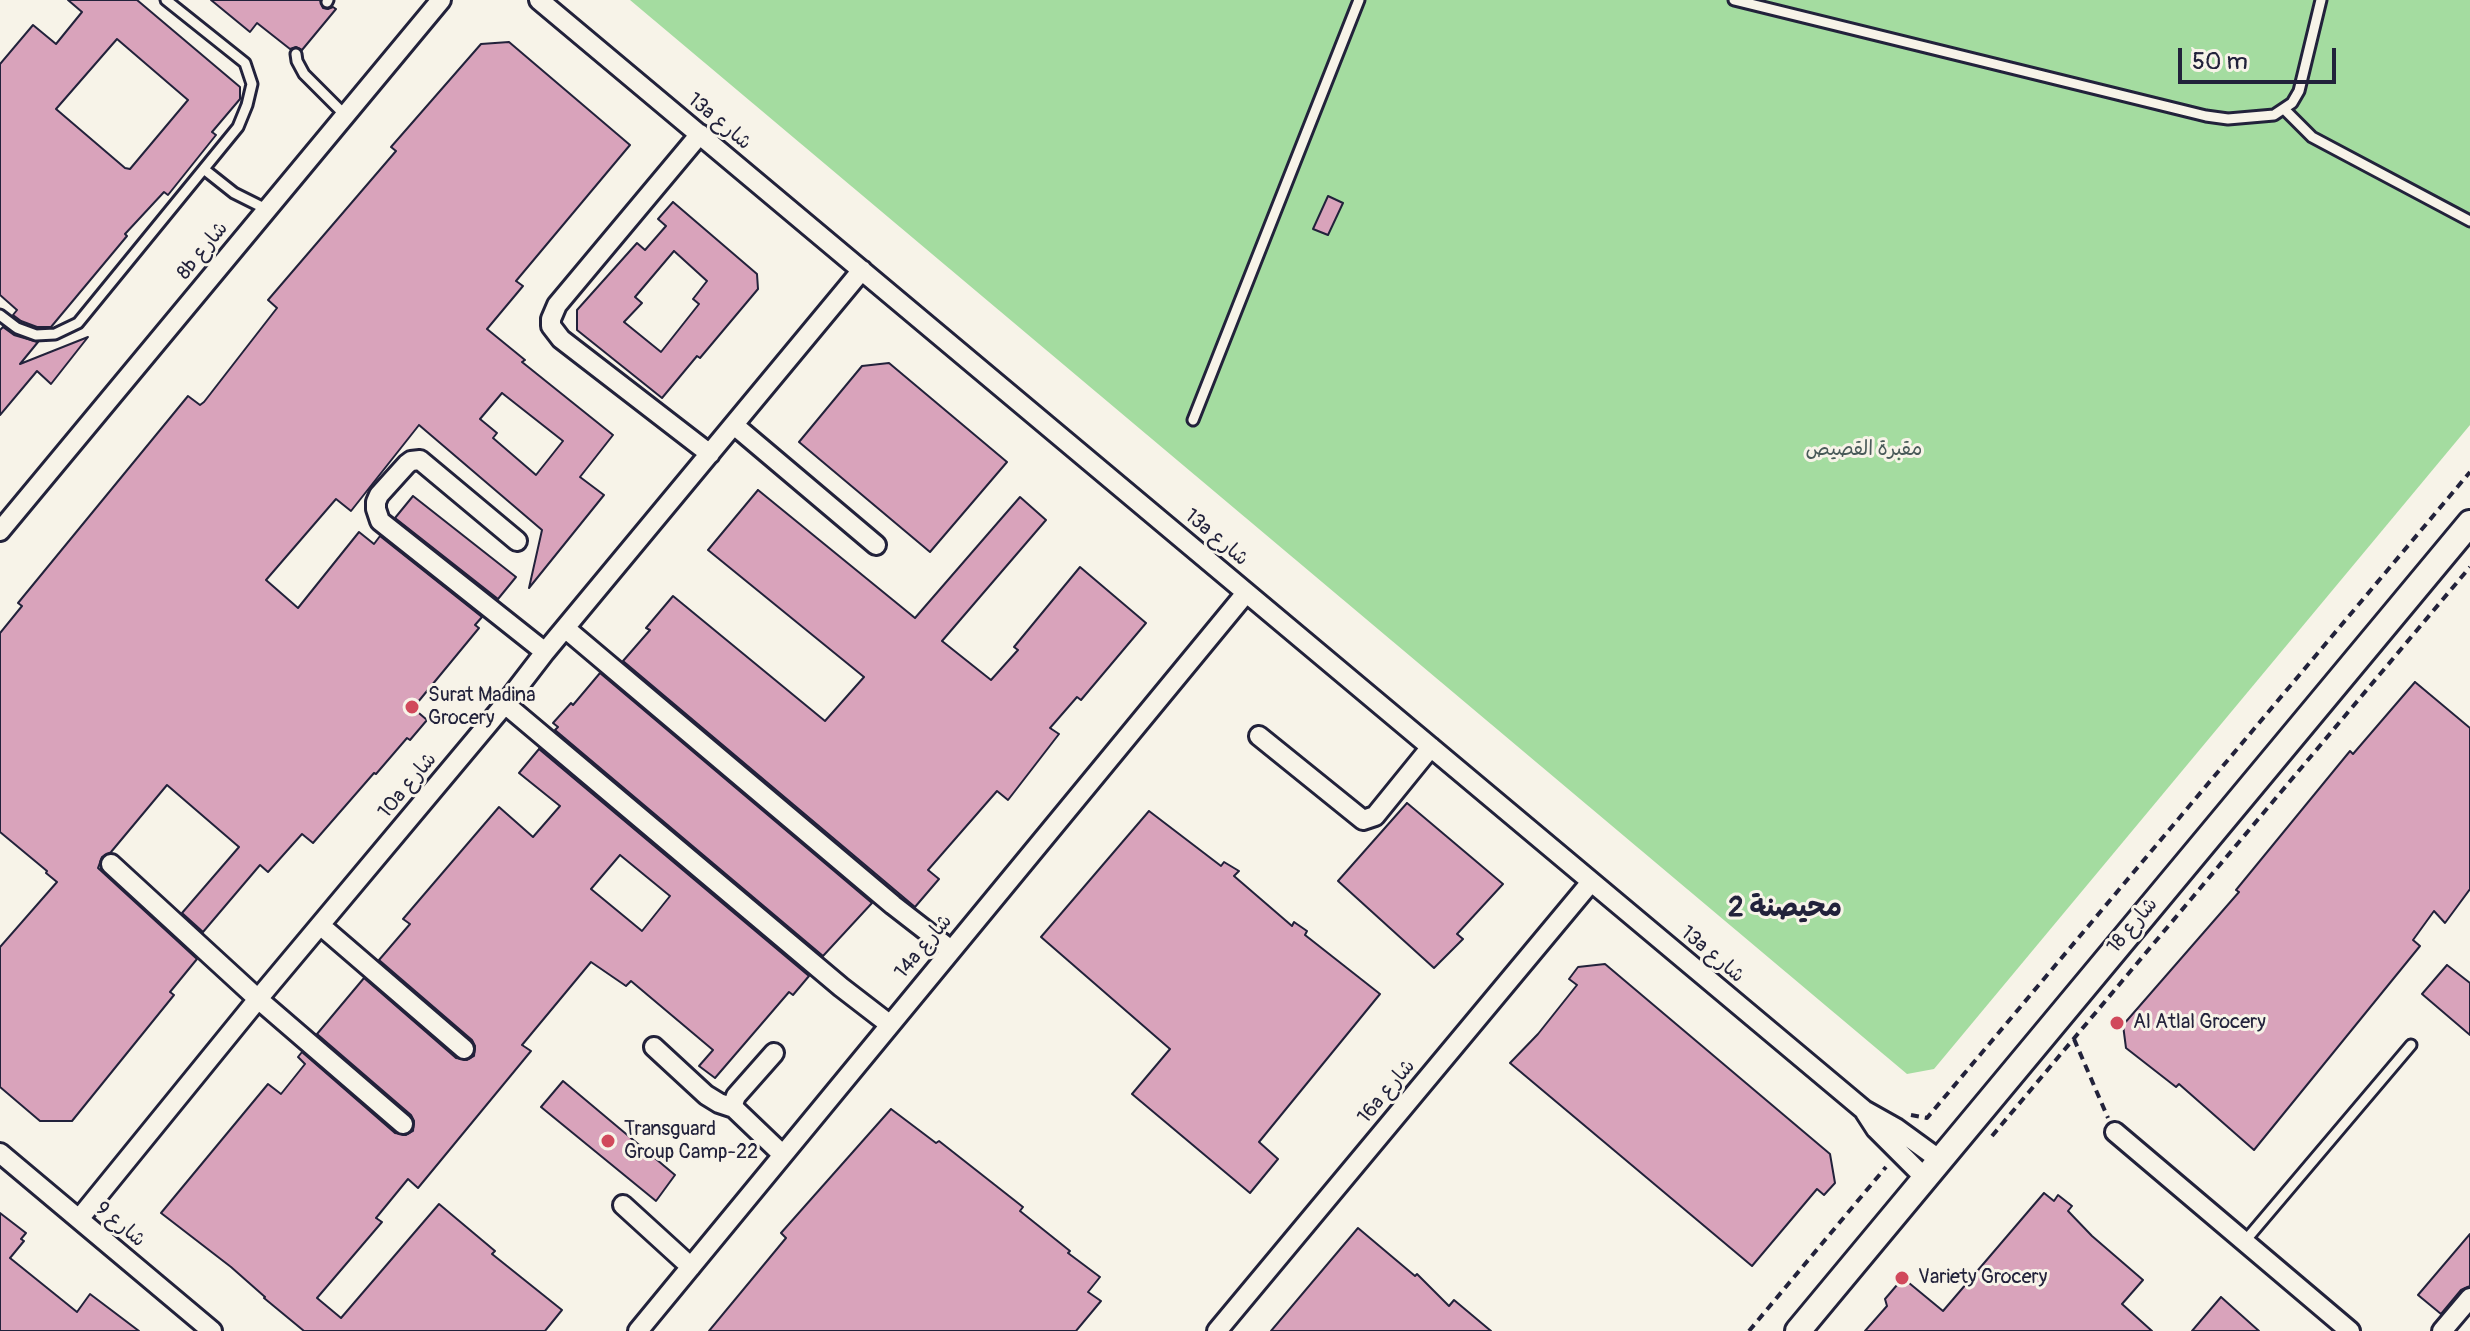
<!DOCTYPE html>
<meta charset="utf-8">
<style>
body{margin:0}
#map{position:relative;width:2470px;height:1331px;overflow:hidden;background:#f7f3e8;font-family:Pangolin,sans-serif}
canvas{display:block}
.scale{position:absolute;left:2178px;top:48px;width:158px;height:36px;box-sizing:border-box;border:4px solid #22223b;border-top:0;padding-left:10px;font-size:24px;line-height:28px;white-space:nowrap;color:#22223b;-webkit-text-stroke:6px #f7f3e8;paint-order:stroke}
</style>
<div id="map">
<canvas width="2470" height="1331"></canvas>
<div class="scale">50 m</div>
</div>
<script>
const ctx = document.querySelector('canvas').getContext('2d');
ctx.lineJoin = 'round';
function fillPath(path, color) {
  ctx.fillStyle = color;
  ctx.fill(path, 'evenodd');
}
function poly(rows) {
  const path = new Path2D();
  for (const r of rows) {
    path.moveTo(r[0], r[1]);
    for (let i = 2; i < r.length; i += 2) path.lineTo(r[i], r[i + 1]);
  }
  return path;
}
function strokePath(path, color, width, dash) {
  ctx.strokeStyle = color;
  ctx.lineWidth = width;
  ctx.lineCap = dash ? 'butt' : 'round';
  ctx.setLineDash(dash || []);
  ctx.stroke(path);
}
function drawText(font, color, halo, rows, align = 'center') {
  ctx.font = font + ' Pangolin,"Playpen Sans Arabic",sans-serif';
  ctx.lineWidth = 6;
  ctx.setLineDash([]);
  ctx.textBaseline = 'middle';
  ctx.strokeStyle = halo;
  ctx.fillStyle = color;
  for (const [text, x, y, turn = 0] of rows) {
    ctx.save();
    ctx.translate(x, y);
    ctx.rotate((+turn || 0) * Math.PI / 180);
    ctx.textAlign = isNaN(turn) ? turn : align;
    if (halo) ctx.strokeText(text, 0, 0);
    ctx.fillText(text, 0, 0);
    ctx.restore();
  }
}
const green = poly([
 [630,0,2470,0,2470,425,1934,1069,1907,1074]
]);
const building = poly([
 [68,0,137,0,240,87,240,99,212,132,216,135,168,195,164,192,125,234,127,236,51,327,37,327,21,321,13,315,17,310,0,295,0,64,33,25,56,44,82,12,68,0],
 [117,39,188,100,130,169,125,168,56,109,117,39],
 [211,0,320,0,323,8,328,9,333,7,336,9,302,50,296,47,290,49,257,23,250,32,211,0],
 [509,42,630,145,516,281,523,286,487,329,525,360,522,362,613,435,580,477,604,495,529,588,542,530,419,425,351,511,336,499,266,580,298,608,359,532,374,544,380,536,482,617,475,625,479,628,413,708,427,720,410,740,407,738,376,774,374,773,313,843,302,834,268,872,260,865,203,932,182,913,239,847,167,785,111,852,102,857,98,868,197,959,170,992,174,995,72,1121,40,1121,0,1087,0,947,57,882,46,873,47,871,0,832,0,633,22,606,18,603,188,396,200,405,204,402,277,308,268,300,396,151,391,147,481,44,509,42],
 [502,393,563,441,536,475,493,438,497,433,480,419,502,393],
 [1328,196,1343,203,1328,235,1313,229,1328,196],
 [673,202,757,274,758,289,700,358,697,356,662,398,577,330,577,310,637,243,645,250,666,226,658,219,673,202],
 [674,251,707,281,693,299,699,304,661,352,624,322,642,303,635,297,674,251],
 [3,327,14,335,38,342,20,364,88,337,51,384,37,371,0,415,0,330,3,327],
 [889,363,1007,462,930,552,799,442,862,366,889,363],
 [758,490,915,618,1020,497,1046,520,942,641,991,680,1018,650,1014,647,1080,567,1146,623,1081,700,1077,697,1050,728,1059,734,1008,800,997,791,928,870,939,879,915,907,623,661,650,630,646,628,673,596,825,721,864,677,708,550,758,490],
 [413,496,516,577,498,599,395,518,413,496],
 [600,673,872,903,823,956,555,730,558,727,553,723,571,703,573,705,600,673],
 [2415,682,2470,728,2470,889,2445,923,2434,911,2413,940,2420,946,2254,1150,2179,1084,2176,1087,2126,1048,2123,1025,2239,892,2236,890,2350,751,2353,754,2415,682],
 [539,749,809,976,793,995,789,992,715,1078,699,1066,713,1050,631,981,626,986,591,962,522,1045,531,1051,418,1188,408,1179,376,1218,382,1222,317,1298,341,1318,439,1204,495,1251,492,1254,562,1310,545,1331,304,1331,264,1298,265,1297,231,1267,161,1213,268,1084,281,1094,305,1064,298,1057,302,1052,395,1133,406,1135,413,1131,414,1121,411,1115,317,1034,364,978,456,1058,467,1060,474,1056,475,1046,472,1040,379,960,410,924,403,919,499,807,533,837,560,806,519,773,539,749],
 [620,855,670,896,642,931,591,889,620,855],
 [1407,803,1503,884,1457,934,1463,939,1434,968,1338,881,1407,803],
 [1149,811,1221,866,1224,862,1239,871,1234,876,1292,926,1294,922,1307,931,1305,935,1380,994,1259,1142,1278,1159,1250,1193,1132,1094,1170,1049,1041,937,1149,811],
 [1605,964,1830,1154,1835,1183,1824,1195,1817,1189,1752,1266,1510,1063,1538,1034,1577,985,1569,979,1578,967,1605,964],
 [2447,965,2470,983,2470,1035,2422,994,2447,965],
 [563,1081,675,1175,656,1201,541,1107,563,1081],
 [891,1109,936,1143,939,1141,1023,1207,1020,1211,1070,1251,1068,1253,1100,1277,1088,1292,1101,1301,1076,1331,709,1331,786,1238,781,1233,891,1109],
 [2044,1193,2054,1201,2058,1195,2072,1206,2068,1211,2092,1236,2143,1280,2122,1304,2152,1331,1865,1331,1887,1306,1885,1299,1903,1278,1943,1311,2044,1193],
 [0,1213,26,1233,21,1239,24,1241,10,1258,77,1312,90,1294,139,1331,0,1331,0,1213],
 [1358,1228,1415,1276,1417,1274,1449,1306,1454,1300,1491,1331,1271,1331,1358,1228],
 [2470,1234,2470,1286,2461,1290,2441,1314,2418,1295,2470,1234],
 [2221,1297,2259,1331,2192,1331,2221,1297]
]);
const path = poly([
 [2074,1039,2108,1118],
 [1911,1115,1927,1118,2470,472],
 [1992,1136,2470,567],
 [1749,1331,1886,1167]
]);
const lane = poly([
 [1734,0,2206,116,2228,119,2274,115,2292,103,2299,91,2321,0],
 [327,2,328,0],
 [296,54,297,61,304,74,345,115],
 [2284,109,2312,137,2470,221],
 [205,170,234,193,266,209],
 [0,315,17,328,36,335,55,334,78,323,238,127,247,105,252,84,245,63,166,0],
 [1193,420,1359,0],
 [2245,1241,2411,1045]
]);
const street = poly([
 [539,0,1864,1110,1896,1128,1940,1160],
 [700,134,557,305,551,319,551,326,561,339,710,454],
 [734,425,876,545],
 [0,531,441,0],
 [517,541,420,460,411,461,407,464,379,495,376,502,376,509,380,521,545,652],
 [565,628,893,905,951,950],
 [505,704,841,987,889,1024],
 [1259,736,1363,820,1375,816,1431,747],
 [111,864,258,999,403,1124],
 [320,925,464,1049],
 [654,1047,706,1095,719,1103,734,1108],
 [774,1053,736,1096,733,1104,736,1110,782,1154],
 [1865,1112,1876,1129,1925,1178],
 [2115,1132,2350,1331],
 [0,1153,212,1331],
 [623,1205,691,1267],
 [79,1219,258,999,505,704,545,652,862,270],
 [638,1331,1246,593],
 [1217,1331,1591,882],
 [2442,1331,2470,1298]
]);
const secondary = poly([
 [1798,1331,2470,523]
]);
const markers = [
 [412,707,8,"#d1495b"],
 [2117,1023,8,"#d1495b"],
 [608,1141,8,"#d1495b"],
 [1902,1278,8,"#d1495b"]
];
const streetNames = [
 ["13a شارع",719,122,40],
 ["8b شارع",203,251,-51],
 ["13a شارع",1216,538,40],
 ["10a شارع",408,786,-50],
 ["شارع 18",2133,926,-50],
 ["14a شارع",924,947,-50],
 ["13a شارع",1712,955,40],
 ["16a شارع",1387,1092,-50],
 ["شارع 9",120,1225,40]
];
const parkNames = [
 ["مقبرة القصيص",1864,450]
];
const poiNames = [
 ["Surat Madina",428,696],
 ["Grocery",428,719],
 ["Al Atlal Grocery",2133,1023],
 ["Transguard",624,1130],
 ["Group Camp-22",624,1153],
 ["Variety Grocery",1918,1278]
];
const districtNames = [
 ["محيصنة 2",1785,909]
];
fillPath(green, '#a4dca0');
fillPath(building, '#d9a3bb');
strokePath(building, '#22223b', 2);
strokePath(lane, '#22223b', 15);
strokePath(street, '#22223b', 24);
strokePath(secondary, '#22223b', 30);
strokePath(path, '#22223b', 4, [8, 6]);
strokePath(lane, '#f7f3e8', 9);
strokePath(street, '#f7f3e8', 18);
strokePath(secondary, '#f7f3e8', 24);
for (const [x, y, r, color] of markers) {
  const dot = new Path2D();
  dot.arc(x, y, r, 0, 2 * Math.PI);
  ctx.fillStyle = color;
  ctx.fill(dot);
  strokePath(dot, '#f7f3e8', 3);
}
drawText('20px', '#22223b', '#f7f3e8', streetNames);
drawText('20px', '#495a59', '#f7f3e8', parkNames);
drawText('20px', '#22223b', '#f7f3e8', poiNames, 'left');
drawText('bold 28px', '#22223b', '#f7f3e8', districtNames);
</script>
